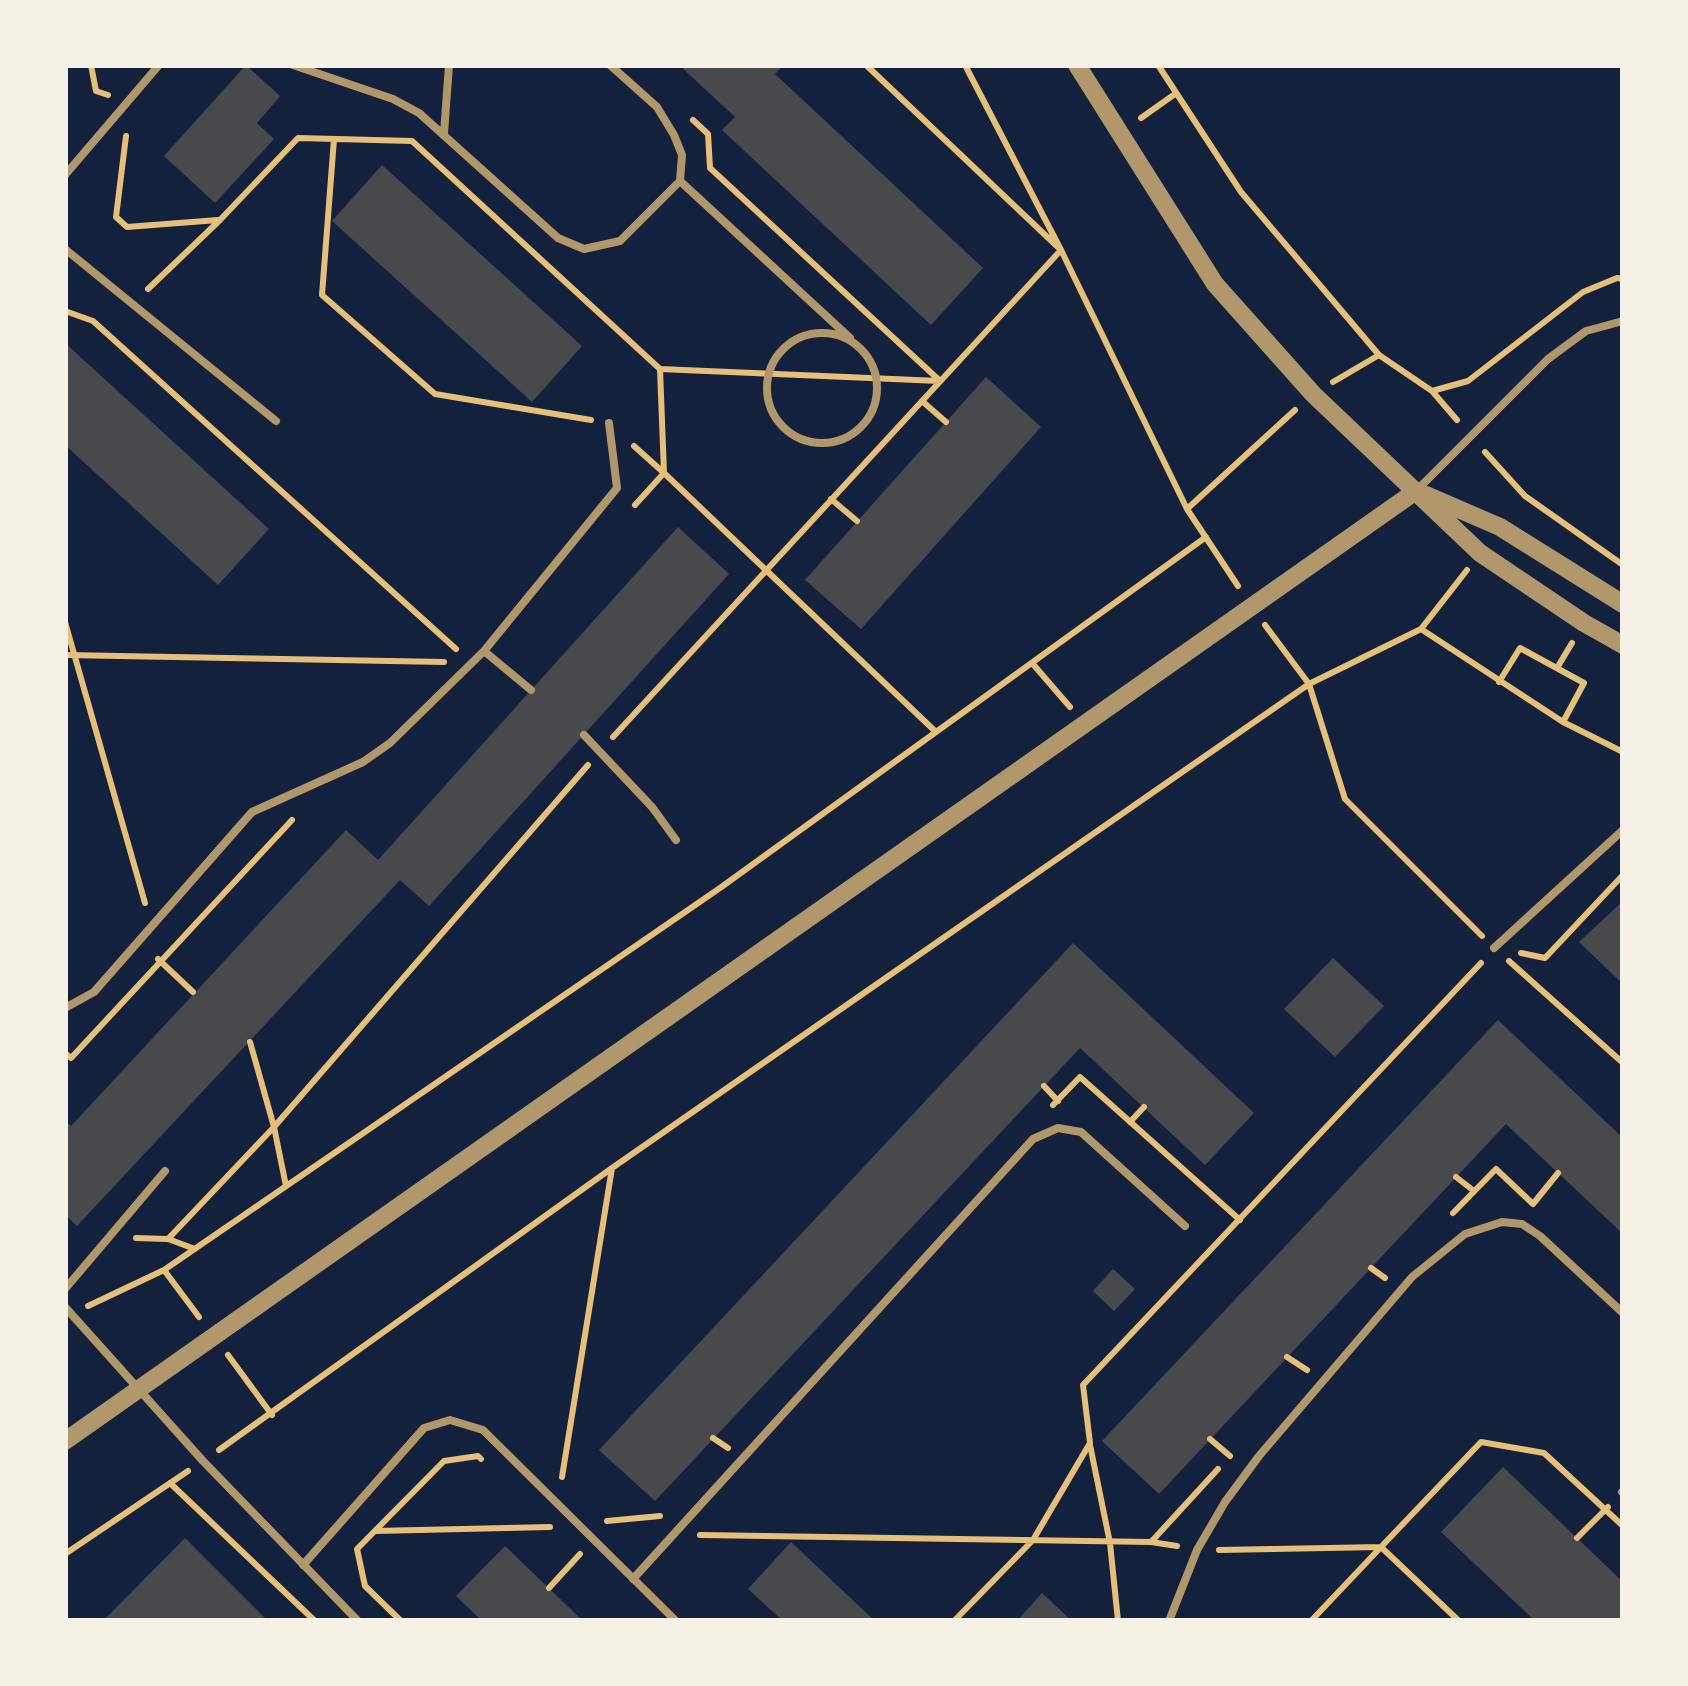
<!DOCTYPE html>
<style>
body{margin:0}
#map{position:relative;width:1688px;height:1686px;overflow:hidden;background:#14213d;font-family:"Work Sans",sans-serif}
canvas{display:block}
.frame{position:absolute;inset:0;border:68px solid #f6f1e7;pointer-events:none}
</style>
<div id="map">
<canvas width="1688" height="1686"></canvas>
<div class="frame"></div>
</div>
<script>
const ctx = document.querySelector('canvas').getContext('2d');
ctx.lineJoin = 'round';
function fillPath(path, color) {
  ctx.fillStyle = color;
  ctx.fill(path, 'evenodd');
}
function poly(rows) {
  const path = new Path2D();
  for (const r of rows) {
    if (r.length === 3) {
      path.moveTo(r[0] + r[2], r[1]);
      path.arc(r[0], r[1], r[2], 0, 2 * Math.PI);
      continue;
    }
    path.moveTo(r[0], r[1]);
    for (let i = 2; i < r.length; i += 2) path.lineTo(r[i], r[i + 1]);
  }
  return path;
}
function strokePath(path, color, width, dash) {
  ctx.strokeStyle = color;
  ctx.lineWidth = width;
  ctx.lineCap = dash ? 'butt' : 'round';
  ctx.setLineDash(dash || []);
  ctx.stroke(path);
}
const building = poly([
 [246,65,280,96,257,123,274,139,215,203,164,156],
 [679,65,784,65,775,74,983,268,931,325,722,130,735,117],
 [382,165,582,346,532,402,332,221],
 [65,343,269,529,218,585,65,445],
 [986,377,1041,427,861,629,805,580],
 [678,527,729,574,429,906,400,880,77,1226,65,1215,65,1120,71,1126,346,830,378,860],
 [1623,901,1623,984,1579,942],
 [1073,943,1254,1113,1205,1165,1080,1048,655,1501,599,1450],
 [1333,958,1384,1006,1335,1057,1284,1009],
 [1498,1020,1623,1138,1623,1234,1506,1124,1159,1494,1102,1441],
 [1113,1269,1135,1289,1114,1311,1093,1291],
 [1503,1467,1623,1582,1623,1621,1535,1621,1441,1532],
 [185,1538,268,1621,103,1621],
 [791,1542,875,1621,783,1621,748,1589],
 [505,1546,583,1621,482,1621,456,1596],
 [1042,1593,1072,1621,1017,1621]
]);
const path = poly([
 [91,65,96,91,108,95],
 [965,65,1061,250,1187,509,1238,586],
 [1158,65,1241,192,1379,355,1432,391,1468,381,1583,292,1617,278,1623,279],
 [1141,118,1175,94],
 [693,120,708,134,710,168,939,380],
 [126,136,116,217,127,227,218,220],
 [334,139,322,295,435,394,591,420],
 [148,289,220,220,298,138,412,141,660,369,939,381],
 [65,311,93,321,456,649],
 [1333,382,1379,355],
 [1432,391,1457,420],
 [922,401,946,422],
 [634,446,664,473,660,369],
 [1485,452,1525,496,1623,565],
 [831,499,857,521],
 [635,505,664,473,936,732],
 [1187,509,1295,410],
 [65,622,145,903],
 [1265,625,1309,684,1345,799,1482,936],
 [1421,629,1467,570],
 [65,655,444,662],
 [1032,663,1070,707],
 [1557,668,1572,643],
 [1499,682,1520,648,1584,683,1563,722],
 [613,737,1061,250,866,65],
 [1521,953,1545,958,1623,875],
 [158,959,193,992],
 [1509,961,1623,1063],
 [250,1042,274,1127,286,1186],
 [65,1053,71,1058,292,820],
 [1044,1086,1058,1101],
 [1053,1105,1080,1077,1240,1220],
 [1130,1122,1144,1107],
 [1456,1177,1474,1191],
 [1533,1204,1558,1173],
 [1453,1213,1496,1169,1533,1204],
 [136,1238,168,1239,195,1249],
 [168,1239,274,1127,588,765],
 [1371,1268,1385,1278],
 [164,1270,199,1317],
 [88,1306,164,1270,720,888,1206,537],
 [228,1355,272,1415],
 [1287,1357,1307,1370],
 [713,1438,728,1448],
 [1210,1439,1230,1456],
 [1090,1445,1110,1543,1118,1621],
 [219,1450,612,1168,1309,684,1421,629,1563,722,1623,752],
 [562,1477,612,1168],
 [170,1483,315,1621],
 [607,1521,660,1516],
 [375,1531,550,1527],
 [700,1535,1151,1542,1177,1546],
 [1577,1538,1608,1507],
 [1152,1541,1218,1469],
 [1219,1550,1381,1547,1481,1442,1544,1453,1623,1526],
 [65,1554,188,1471],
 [549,1588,580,1554],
 [401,1621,365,1586,357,1549,444,1461,478,1456,481,1459],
 [954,1621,1033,1540,1090,1443,1083,1385,1481,963],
 [1311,1621,1381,1547,1459,1621]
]);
const service = poly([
 [293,65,393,99,419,113,558,238,584,249,620,241,680,181,682,155,674,135,657,107,610,65],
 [444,133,449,65],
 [65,175,159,65],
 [680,181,850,338],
 [65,249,276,421],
 [822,388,55],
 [1417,490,1548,359,1586,331,1623,321],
 [484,651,531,690],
 [584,735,652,807,676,840],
 [1494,948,1623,830],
 [65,1008,94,992,252,812,363,762,390,743,484,651,617,488,609,423],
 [65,1289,165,1171],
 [65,1307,203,1461,358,1621],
 [1622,1492,1623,1493],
 [303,1565,424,1428,450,1420,483,1430,676,1621],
 [633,1579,1033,1139,1058,1128,1081,1132,1185,1226],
 [1169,1621,1197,1550,1225,1502,1259,1456,1412,1277,1465,1234,1502,1222,1522,1224,1540,1236,1623,1313]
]);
const tertiary = poly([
 [1077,65,1215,284,1313,394,1480,553,1584,623,1623,645],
 [1426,495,1500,527,1623,604],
 [65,1441,1416,491]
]);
fillPath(building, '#48494c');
strokePath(path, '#e5c07b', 6);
strokePath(service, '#b1986c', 8);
strokePath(tertiary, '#b1986c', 18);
</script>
